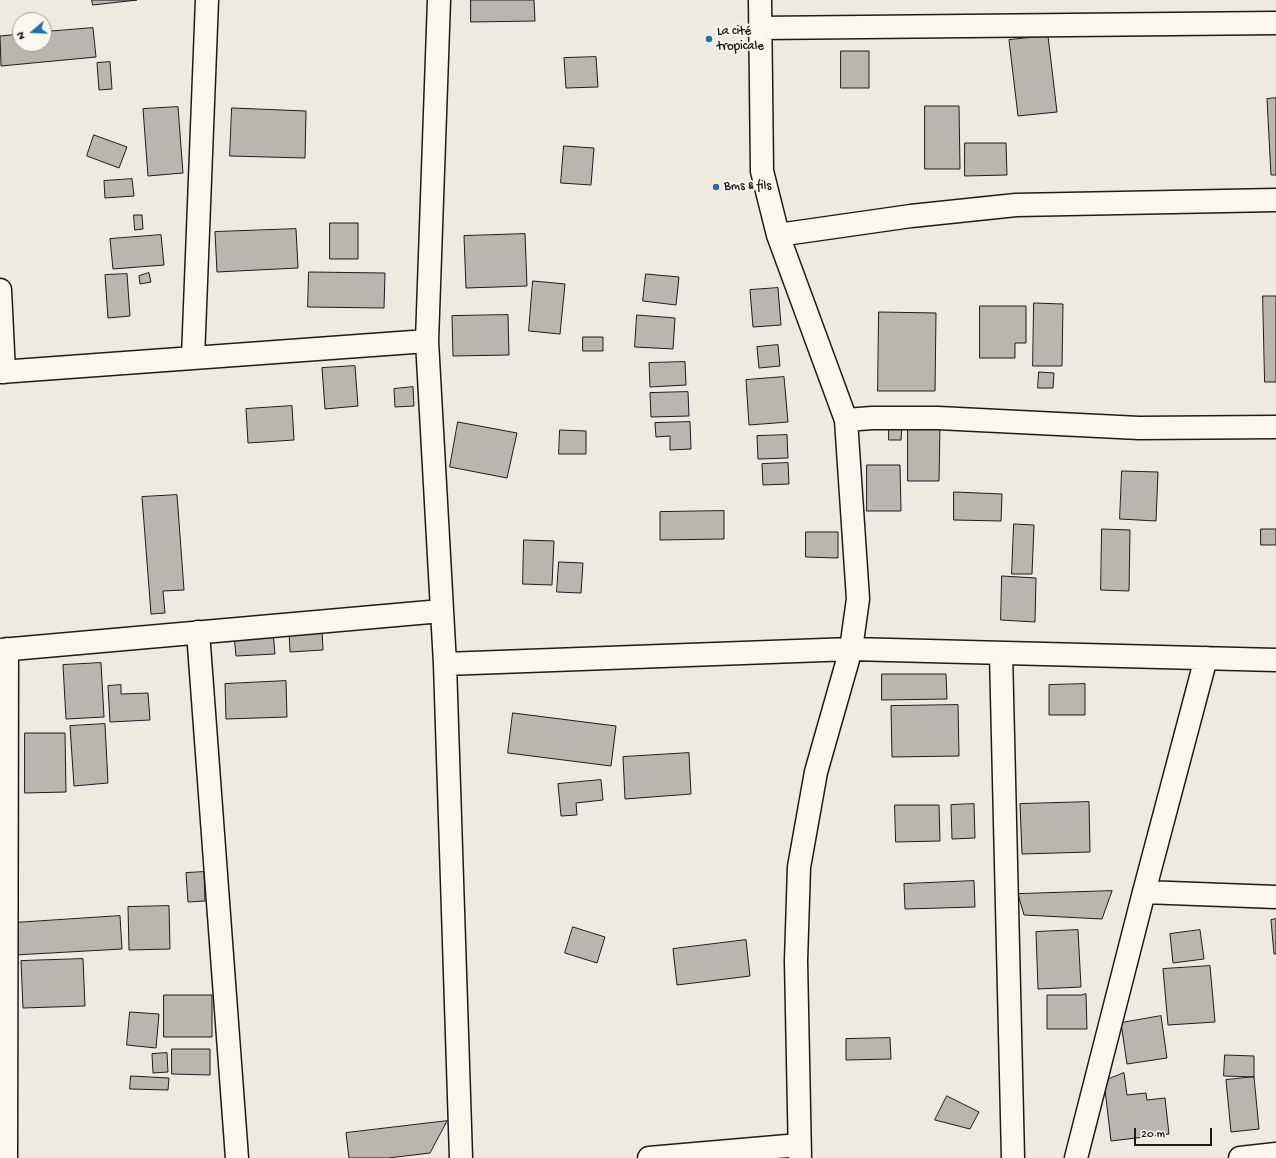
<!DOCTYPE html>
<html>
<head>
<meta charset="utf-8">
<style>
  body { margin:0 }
  #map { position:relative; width:1276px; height:1158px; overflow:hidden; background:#eeeadf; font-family:"Gochi Hand",sans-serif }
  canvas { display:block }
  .north { position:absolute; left:12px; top:12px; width:40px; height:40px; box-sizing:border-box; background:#fbf7ec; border:1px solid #a29f99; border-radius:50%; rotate:251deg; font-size:11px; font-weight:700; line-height:16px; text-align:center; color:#1c1c1c }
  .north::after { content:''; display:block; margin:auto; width:14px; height:18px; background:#1f6fb2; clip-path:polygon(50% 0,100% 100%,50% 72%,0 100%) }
  .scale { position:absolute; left:1134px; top:1128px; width:78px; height:18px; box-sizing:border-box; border:2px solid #1c1c1c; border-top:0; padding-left:5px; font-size:12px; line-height:14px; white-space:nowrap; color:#1c1c1c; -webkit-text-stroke:3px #fbf7ec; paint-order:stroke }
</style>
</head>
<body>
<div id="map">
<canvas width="1276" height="1158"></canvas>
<div class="north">N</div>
<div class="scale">20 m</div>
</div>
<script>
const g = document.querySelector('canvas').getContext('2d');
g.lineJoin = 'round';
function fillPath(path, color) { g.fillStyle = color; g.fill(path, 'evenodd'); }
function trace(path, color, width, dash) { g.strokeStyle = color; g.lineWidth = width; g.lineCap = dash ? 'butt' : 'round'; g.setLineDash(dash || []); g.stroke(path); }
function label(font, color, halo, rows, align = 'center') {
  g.font = font + ' "Gochi Hand",sans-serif'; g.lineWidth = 4; g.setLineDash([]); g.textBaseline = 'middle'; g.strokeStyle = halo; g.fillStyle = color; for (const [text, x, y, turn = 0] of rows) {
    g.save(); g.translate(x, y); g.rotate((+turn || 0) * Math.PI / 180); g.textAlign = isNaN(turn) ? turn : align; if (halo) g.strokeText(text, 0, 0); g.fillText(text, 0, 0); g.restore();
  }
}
const building = new Path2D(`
  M92,0H137L93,5Z
  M471,0H534L535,21L471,22Z
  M93,28L96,57L1,66L0,36L20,34V44H44V32Z
  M1048,36L1057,112L1018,116L1009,40Z
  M841,51H869V88H841Z
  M596,57L598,87L566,88L564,58Z
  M110,62L112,89L99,90L97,63Z
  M1276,98V175H1271L1267,99Z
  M925,106H959L960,169H925Z
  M178,107L183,173L148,176L143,109Z
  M232,108L306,111L305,158L230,156Z
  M94,135L127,147L119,168L87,156Z
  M965,143H1006L1007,175L965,176Z
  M564,146L594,148L591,185L561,183Z
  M132,179L134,196L105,198L104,181Z
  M134,215H142L143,229L135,230Z
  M330,223H358V259H330Z
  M296,229L298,268L217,272L215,232Z
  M525,234L527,286L466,288L464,236Z
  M161,235L164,265L113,269L110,239Z
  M309,272L385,273L384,308L308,307Z
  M149,273L151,282L140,284L139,276Z
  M127,274L130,316L108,318L105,275Z
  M646,274L679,277L676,305L643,301Z
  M533,281L565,284L560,334L529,331Z
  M778,288L781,325L753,327L750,290Z
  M1263,296H1276V382H1265Z
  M1034,303L1063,304L1062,366H1033Z
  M980,306H1026V343H1015V358H980Z
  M879,312L936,313L935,391H878Z
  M508,315L509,355L453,356L452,316Z
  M637,315L675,318L673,349L635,347Z
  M583,337H603V351H583Z
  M778,345L780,366L759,368L757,347Z
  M685,362L686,385L650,387L649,363Z
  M355,366L358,406L325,409L322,368Z
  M1039,372L1054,373L1053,388H1038Z
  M784,377L788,422L749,425L746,380Z
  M413,387L414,406L395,407L394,389Z
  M688,392L689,416L651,417L650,393Z
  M292,406L294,440L248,443L246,409Z
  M458,422L517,433L507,478L450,467Z
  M690,422L691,449L670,450V436L656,437L655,423Z
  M908,424L940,425L939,481H908Z
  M889,426H902L901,440H889Z
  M560,430L586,431V454H559Z
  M787,435L788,458L758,459L757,436Z
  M788,463L789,484L763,485L762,464Z
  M867,465H900L901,511H867Z
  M1122,471L1158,472L1156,521L1120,519Z
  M954,492L1002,494L1001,521L954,520Z
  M177,495L184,590L163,591L165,613L151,614L142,497Z
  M724,511V539L660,540V512Z
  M1014,524L1034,525L1032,574H1012Z
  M1102,529L1130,530L1129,591L1101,590Z
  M1261,529H1276V545H1261Z
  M806,532H838V558L806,557Z
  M524,540L554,541L552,585L523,584Z
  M559,562L583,563L581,593L557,592Z
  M1002,576L1036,578L1035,622L1001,620Z
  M322,630L323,650L290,652L289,631Z
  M273,632L275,654L236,656L234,635Z
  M101,663L104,717L66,719L63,665Z
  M882,674H946L947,699L882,700Z
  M286,681L287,717L226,719L225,684Z
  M1085,684V715H1049V685Z
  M121,685V694L148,693L150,720L110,722L108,686Z
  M958,705L959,756L892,757L891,706Z
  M513,713L616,726L611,766L508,753Z
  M105,724L108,783L74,786L70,726Z
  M25,733H65L66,792L25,793Z
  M689,753L691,794L625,799L623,757Z
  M601,780L603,800L576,803L577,815L561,816L558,784Z
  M1089,802L1090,852L1022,854L1020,804Z
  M974,804L975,838L952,839L951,805Z
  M895,805H939L940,841L896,842Z
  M204,872L205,901L188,902L186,873Z
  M974,881L975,907L905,909L904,884Z
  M1112,891L1102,919L1024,915L1018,894Z
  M169,906L170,949L129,950L128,907Z
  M120,916L122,949L15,955L13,923Z
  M1276,919V954H1274L1271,920Z
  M573,927L605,937L597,963L565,953Z
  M1078,930L1081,987L1038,989L1036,932Z
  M1200,930L1204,959L1173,963L1170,934Z
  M746,940L750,976L677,985L673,949Z
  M83,959L85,1006L23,1008L21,961Z
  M1210,966L1215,1022L1168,1025L1163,969Z
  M1086,994L1087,1029H1047V995H1081Z
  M164,995H212V1037H164Z
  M130,1012L159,1014L156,1048L127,1045Z
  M1161,1016L1167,1058L1127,1064L1121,1023Z
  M890,1038L891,1059L846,1060V1039Z
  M172,1049H210V1075L172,1074Z
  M167,1053L168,1072L153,1073L152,1054Z
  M1225,1055L1254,1056V1077L1224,1076Z
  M1124,1073L1127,1095L1146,1093L1147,1100L1165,1098L1169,1134L1111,1141L1104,1081Z
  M131,1076L169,1078L168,1090L130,1089Z
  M1254,1077L1259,1129L1231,1132L1226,1080Z
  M947,1096L979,1112L970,1129L935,1120Z
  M447,1121L430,1153L388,1158H349L346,1133Z`);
fillPath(building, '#b9b6af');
trace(building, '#1c1c1c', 1);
const minor = new Path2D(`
  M439,0L427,341L445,664L461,1158
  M760,0L762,171L778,235L846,420L858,599L851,649L816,772L799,867L796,961L800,1158
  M760,28L1276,23
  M778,235L911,216L1016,205L1276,200
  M0,290L4,372
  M193,358L207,0
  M0,372L427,341
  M846,420L872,418H938L1139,428L1276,427
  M198,632L237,1158
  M0,650L441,611
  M1001,653L1013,1158
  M445,664L851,649L1276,660
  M1144,892L1276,897
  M6,1158L7,649
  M649,1158L799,1145
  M1076,1158L1144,892L1206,658
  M1240,1158L1276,1154`);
trace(minor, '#1c1c1c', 25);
trace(minor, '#fbf7ec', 22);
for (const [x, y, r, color] of [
  [709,39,4,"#1f6fb2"],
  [716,187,4,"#1f6fb2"]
]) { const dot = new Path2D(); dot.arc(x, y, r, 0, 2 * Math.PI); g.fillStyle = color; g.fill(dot); trace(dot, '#fbf7ec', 1.5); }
label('13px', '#1c1c1c', '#fbf7ec', [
  ["La cité",717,32],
  ["tropicale",717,47],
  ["Bms & fils",724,187]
], 'left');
</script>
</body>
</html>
